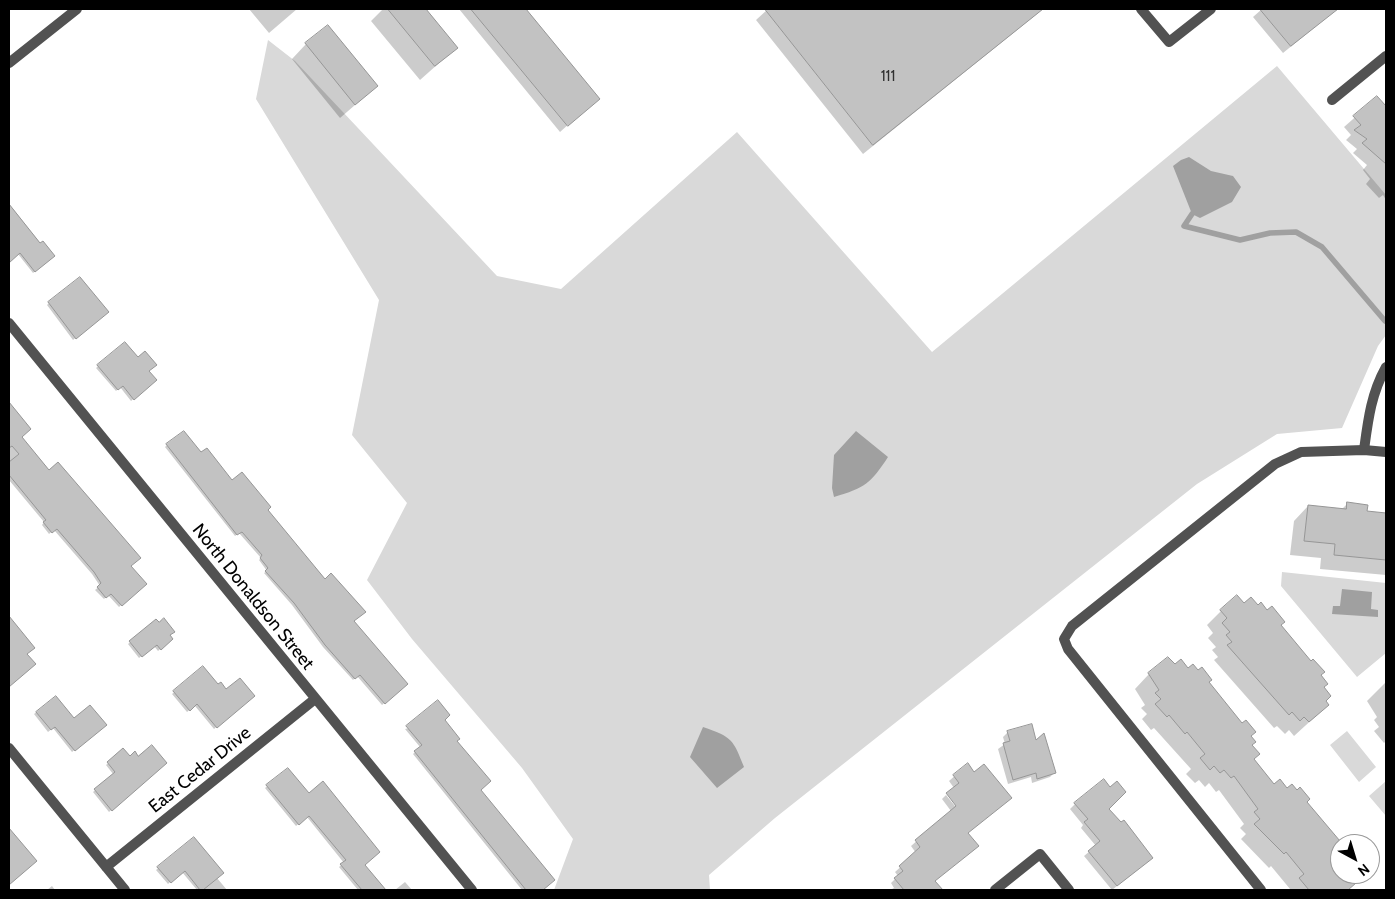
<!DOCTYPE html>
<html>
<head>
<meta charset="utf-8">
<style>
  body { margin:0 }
  #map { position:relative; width:1395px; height:899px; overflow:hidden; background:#fff; font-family:Cabin,sans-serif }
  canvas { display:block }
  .frame { position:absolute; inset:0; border:10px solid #000; pointer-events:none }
  .north { position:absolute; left:1330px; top:834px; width:50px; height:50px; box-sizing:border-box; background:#fff; border:1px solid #999; border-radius:50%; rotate:141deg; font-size:14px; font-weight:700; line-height:20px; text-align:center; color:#000 }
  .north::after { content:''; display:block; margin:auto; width:18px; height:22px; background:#000; clip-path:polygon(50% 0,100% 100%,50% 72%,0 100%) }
</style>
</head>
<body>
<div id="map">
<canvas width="1395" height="899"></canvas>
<div class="frame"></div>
<div class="north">N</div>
</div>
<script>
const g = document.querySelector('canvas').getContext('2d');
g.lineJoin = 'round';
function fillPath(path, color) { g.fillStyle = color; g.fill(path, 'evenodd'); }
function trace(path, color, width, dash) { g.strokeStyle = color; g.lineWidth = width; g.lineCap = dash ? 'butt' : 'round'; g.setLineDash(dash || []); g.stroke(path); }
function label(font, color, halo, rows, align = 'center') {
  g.font = font + ' Cabin,sans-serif'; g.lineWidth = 5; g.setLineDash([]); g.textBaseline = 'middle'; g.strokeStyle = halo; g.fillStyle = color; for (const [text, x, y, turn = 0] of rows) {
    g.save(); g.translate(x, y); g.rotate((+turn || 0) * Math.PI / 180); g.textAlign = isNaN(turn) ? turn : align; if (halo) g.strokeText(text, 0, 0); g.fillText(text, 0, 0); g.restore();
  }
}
fillPath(new Path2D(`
  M268,40L295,61L497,276L561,289L737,132L932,352L1277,66L1386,195V335L1378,346L1342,428L1277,434L1197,484L775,818L709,875L710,890H554L573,839L522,768L412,639L367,580L407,503L352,435L379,300L256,99Z
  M1282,572L1386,583V653L1357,677L1281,586Z
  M1347,731L1376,767L1359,782L1330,745Z
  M1386,781V816L1369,796Z`), '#d9d9d9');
fillPath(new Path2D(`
  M1189,157L1211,171L1233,176L1241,187L1232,202L1200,218L1192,214L1173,166L1181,160Z
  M856,431L888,457C871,483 865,488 834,497L832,488L834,455Z
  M1342,589L1372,592L1371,609L1378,610V617L1332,614L1333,606H1340Z
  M703,727C732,737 733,739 744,767L717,788L690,757Z`), '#a0a0a0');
fillPath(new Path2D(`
  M249,9H297L269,33Z
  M383,9H424L456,48L420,80L371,21Z
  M459,9H525L598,98L560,132Z
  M768,9H1043L863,154L756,20Z
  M1262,9H1337L1283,53L1253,17Z
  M306,44L377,86L340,118L292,59Z
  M1377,98L1386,106V200L1383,195L1379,198L1366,184L1370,179L1363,170L1367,165L1353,153L1357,149L1346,140L1351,135L1344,127Z
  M9,204L52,258L33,273L18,254L9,262Z
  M49,303L107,311L73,340L47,305Z
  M124,343L155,380L131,401L120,387L116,391L96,368Z
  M9,405L30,429L21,437L145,584L119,607L108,595L104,599L95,590L100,586L92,574L54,530L49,534L42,525L44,522L9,480Z
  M167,445L201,454L267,510L353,622L407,684L382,705L357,676L353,680L323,647L292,605L264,573L267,571L259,560L261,558L239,533L235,536L165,447Z
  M1347,504L1366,512L1386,514V575L1320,569L1321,558L1290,555L1294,521L1308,506L1342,509Z
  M1244,605L1280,625L1320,675L1325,701L1328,705L1294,736L1289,730L1285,734L1277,726L1274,728L1214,660L1218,657L1212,650L1216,647L1208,638L1213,633L1207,625L1221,611Z
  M9,618L34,648L26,654L34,664L9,686Z
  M156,620L172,639L158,651L154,646L139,658L128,644Z
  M1175,666L1188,670L1207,682L1250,736L1253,759L1274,785L1287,790L1306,802L1340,844V874H1356L1351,879L1355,883L1347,890H1289L1290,889L1271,866L1269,868L1241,839L1246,834L1240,828L1244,824L1219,790L1216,792L1209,783L1205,787L1199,780L1195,783L1186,774L1191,769L1154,728L1151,730L1142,719L1147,714L1141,708L1145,705L1135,689L1149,674Z
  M202,668L218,686L226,691L253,696L214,729L195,706L187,712L172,694Z
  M1386,682V741L1384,743L1374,731L1379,727L1374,720L1377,717L1367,701Z
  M56,697L73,720L103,727L72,752L53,728L48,732L34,714Z
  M443,720L480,790L551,882L541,890H522L413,754L420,747L405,729Z
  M1008,732L1035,742L1054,773L1050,777L1032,783L1031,777L1008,784L998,749L1005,744L1003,737Z
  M123,750L130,758L166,763L109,812L93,792L113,774L106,765Z
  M967,765V833L934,881L938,886L933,890H890L894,888L891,883L898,876L895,872L916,853L911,846L951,811L942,799L946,795L959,811L954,788L949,781Z
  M288,769L363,865L384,890H358L339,867L344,863L307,817L296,826L265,788Z
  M1075,804L1147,862L1112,890L1084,856L1096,846L1081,828L1083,825L1070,809Z
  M194,838L217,878L227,890H197L182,872L168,884L156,870Z
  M405,882L412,890H395Z
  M52,886L55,890H47Z`), '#0003');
trace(new Path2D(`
  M1192,214L1184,226L1240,240L1270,233L1296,232L1322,247L1385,321`), '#a0a0a0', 5.5);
const building = new Path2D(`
  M388,9H426L458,48L435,66Z
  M471,9H526L600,99L568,126Z
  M765,9H1043L873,145Z
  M1260,9H1338L1291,46Z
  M328,25L378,86L355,105L305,43Z
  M1377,96L1386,106V164L1362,143L1367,139L1354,130L1361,125L1353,116Z
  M9,204L40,243L43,241L55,256L35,272L20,253L9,263Z
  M80,277L109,312L76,339L48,302Z
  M125,342L138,357L145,351L157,365L149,371L157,380L134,400L123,386L118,390L97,365Z
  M9,402L31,429L22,437L49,470L58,462L141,558L131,566L147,584L122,606L111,594L106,598L97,587L101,583L94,572L57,529L52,533L43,522L46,520L9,475V462L19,454L12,446L9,448Z
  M184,431L201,452L207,448L232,480L242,472L271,507L268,510L325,579L331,573L366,612L354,621L408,684L385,704L360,675L355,679L325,645L294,603L265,571L268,568L260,558L262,555L242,532L237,535L166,444Z
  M1347,502L1368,505L1367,511L1386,513V560L1334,555L1335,544L1304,541L1308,505L1346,509Z
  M1237,595L1244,603L1251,597L1258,605L1261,602L1267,610L1272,606L1285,622L1281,625L1311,661L1313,659L1325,672L1321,675L1328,684L1324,687L1331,696L1326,701L1329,705L1309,722L1304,717L1300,721L1292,712L1289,715L1227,645L1232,642L1226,635L1230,632L1222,623L1227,618L1220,610Z
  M9,616L35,648L27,654L36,664L9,687Z
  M164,618L175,632L170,635L173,639L161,650L157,645L142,657L129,641L156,619L159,622Z
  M1168,657L1175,664L1181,659L1188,668L1193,664L1198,670L1202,667L1212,680L1209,682L1242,723L1246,720L1256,732L1251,736L1256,742L1252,745L1260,754L1254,759L1274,784L1280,779L1287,788L1292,784L1297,790L1300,787L1310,799L1307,802L1340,841V874H1349L1356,883L1348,890H1309L1299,878L1304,874L1286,852L1284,854L1254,824L1260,819L1254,812L1258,809L1234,776L1231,778L1224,770L1220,773L1214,766L1210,770L1200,758L1205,754L1187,732L1185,734L1169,715L1167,717L1155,704L1161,699L1155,693L1159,690L1148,673Z
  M203,666L218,684L221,682L226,689L240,678L255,696L217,728L197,704L190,711L173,691Z
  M56,696L74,718L90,705L107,725L75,751L55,727L51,730L36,712Z
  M438,700L450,715L445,720L460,739L457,741L491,781L481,790L555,880L543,890H526L414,751L422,745L406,726Z
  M1032,724L1036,740L1044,733L1056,773L1037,779L1036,773L1013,780L1003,743L1010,741L1007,731Z
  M152,745L167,763L112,811L94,789L115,772L107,762L123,748L130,756L135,751L138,756Z
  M968,763L974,772L984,764L1012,798L968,833L979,846L935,881L943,890H904L894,878L903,871L899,866L920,847L915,840L956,806L946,793L959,783L953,775Z
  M288,768L309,793L323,781L380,852L365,865L386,890H362L340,864L346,860L309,816L299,825L266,785Z
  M1104,779L1110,787L1117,781L1126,792L1109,809L1121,822L1124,820L1153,858L1117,886L1088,851L1100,841L1084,822L1088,819L1074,803Z
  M9,828L37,861L9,885Z
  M194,837L224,873L203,890H200L185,871L171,883L157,867Z`);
fillPath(building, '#c2c2c2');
trace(building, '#969696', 1);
trace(new Path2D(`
  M1141,9L1169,42L1211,9
  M1332,100L1386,56
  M1261,890L1068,649L1064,639L1072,626L1275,464L1301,452L1364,450L1386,452`), '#525252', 10);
trace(new Path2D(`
  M9,323L472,890
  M1364,450C1368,420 1371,394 1386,367
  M9,748L125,890
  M106,867L315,699
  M995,890L1040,854L1069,890`), '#525252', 10);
trace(new Path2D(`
  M9,63L77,9`), '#525252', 10);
label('15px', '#303030', null, [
  ["111",888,77]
]);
label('18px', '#000', '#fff', [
  ["North Donaldson Street",253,597,51],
  ["East Cedar Drive",200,770,-39]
]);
</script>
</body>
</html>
